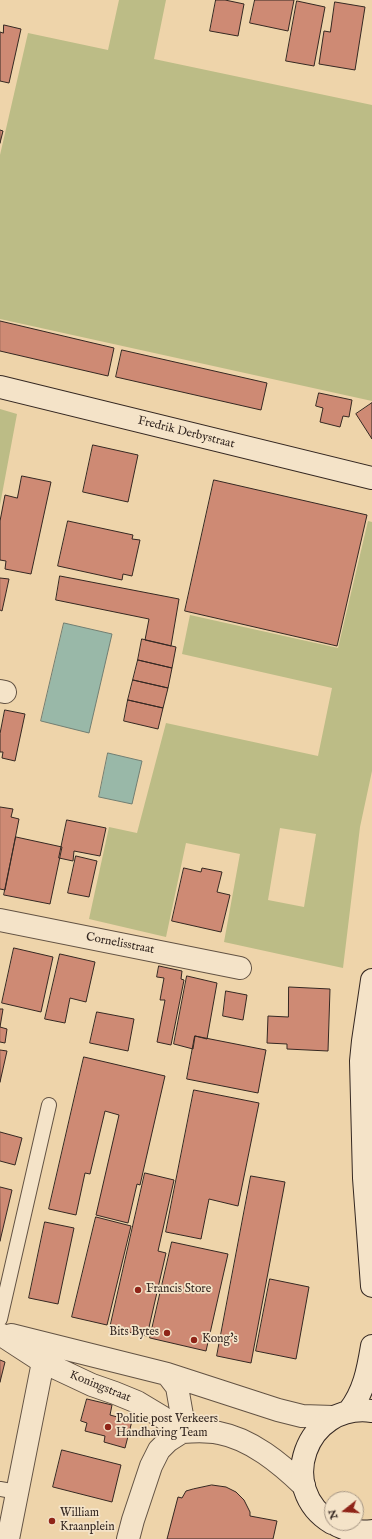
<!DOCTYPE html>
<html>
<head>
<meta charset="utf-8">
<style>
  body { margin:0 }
  #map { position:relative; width:372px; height:1539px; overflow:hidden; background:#eed4aa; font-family:"IM FELL English",serif }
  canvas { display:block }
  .north { position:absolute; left:324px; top:1491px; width:40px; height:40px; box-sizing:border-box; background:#f4e3c8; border:1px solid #a89886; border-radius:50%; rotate:253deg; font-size:11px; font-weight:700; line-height:16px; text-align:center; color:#352822 }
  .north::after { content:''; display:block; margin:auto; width:14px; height:18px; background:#8f2418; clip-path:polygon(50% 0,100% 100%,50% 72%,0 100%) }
</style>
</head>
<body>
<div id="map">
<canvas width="372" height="1539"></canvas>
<div class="north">N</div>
</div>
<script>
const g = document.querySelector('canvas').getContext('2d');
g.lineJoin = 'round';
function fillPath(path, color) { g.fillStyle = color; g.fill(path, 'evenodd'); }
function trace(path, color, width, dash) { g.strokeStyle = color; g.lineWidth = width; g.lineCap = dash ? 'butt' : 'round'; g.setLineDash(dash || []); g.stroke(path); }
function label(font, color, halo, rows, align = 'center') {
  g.font = font + ' "IM FELL English",serif'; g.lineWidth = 3.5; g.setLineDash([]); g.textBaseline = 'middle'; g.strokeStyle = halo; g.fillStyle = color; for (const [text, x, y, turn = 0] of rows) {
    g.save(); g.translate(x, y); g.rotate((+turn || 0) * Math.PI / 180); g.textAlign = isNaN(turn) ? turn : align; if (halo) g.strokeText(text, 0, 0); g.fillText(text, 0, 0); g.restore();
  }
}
fillPath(new Path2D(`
  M119,0H166L154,59L372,105V401L0,319V155L28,33L108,50Z
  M0,409L17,414L0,505Z
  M368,521L372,522V771L360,827L343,968L224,942L240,854L186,843L166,937L89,919L109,827L137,833L166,723L318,756L332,688L182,654L190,615L338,648ZM280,828L316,834L304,907L268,900Z`), '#bcbc86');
const water = new Path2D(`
  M64,623L112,634L89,733L41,721Z
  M108,753L142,761L132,804L99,797Z`);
fillPath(water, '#99b8a8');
trace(water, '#717e72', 1);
const building = new Path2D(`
  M216,0H225L244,4L238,36L210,31Z
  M255,0H294L288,31L250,23Z
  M297,1L325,7L314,66L286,61Z
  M335,2L365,7L355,70L319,64L324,31L330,32Z
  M4,25L21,29L9,83L0,81V32L3,33Z
  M0,130L3,131L0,143Z
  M0,321L114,348L108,376L0,351Z
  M122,350L267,383L261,410L116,377Z
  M319,393L352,400L349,417L343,416L340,427L320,422L323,408L316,406Z
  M372,403V439L356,414Z
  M93,445L138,455L128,502L83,492Z
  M22,476L51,482L31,574L5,569L6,561L0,560V521L5,495L17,498Z
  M214,480L367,515L337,646L185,611Z
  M68,521L133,535L132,539L140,540L132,576L123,574L122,580L58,566Z
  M60,576L179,599L171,646L145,640L149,619L56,600Z
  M0,578L9,579L2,611L0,610Z
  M142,639L176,647L172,668L138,660Z
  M138,660L172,668L168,688L133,680Z
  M133,680L168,688L163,708L128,700Z
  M128,700L163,708L158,729L124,721Z
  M5,710L25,714L15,761L2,758L3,752H0V734Z
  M0,807L13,809L11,817L19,819L5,890L0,889Z
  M67,820L106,828L100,856L74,851L73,861L59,858Z
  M16,837L62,847L50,904L4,895Z
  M76,856L97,861L89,897L68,893Z
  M184,868L201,872L202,868L222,872L217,892L230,895L221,932L172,921Z
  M14,948L53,957L41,1012L2,1003Z
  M60,954L95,962L86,1002L70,998L65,1023L45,1019Z
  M159,966L182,971L181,979L184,980L171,1045L157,1042L165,1000H160L164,978L157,977Z
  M187,976L217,983L207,1039L195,1036L193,1049L174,1044Z
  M289,987L330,989L328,1051L287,1049V1044L267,1043L268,1016L288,1017Z
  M226,991L247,995L243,1020L223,1016Z
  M0,1009H3L0,1027L7,1029L5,1043L0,1042Z
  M97,1012L134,1019L128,1051L90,1043Z
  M195,1036L266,1050L258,1093L187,1079Z
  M0,1050L7,1051L0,1082Z
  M84,1057L165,1076L140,1185L137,1184L128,1223L96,1215L119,1115L105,1111L90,1174L85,1173L76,1215L49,1209Z
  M194,1090L259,1103L238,1206L209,1199L201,1239L166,1232Z
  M0,1132L22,1138L15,1165L0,1161Z
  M145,1173L174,1180L158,1251L166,1253L147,1336L110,1328Z
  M251,1176L285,1182L251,1363L217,1356Z
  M0,1187L12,1190L0,1241Z
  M96,1217L131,1226L107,1325L72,1317Z
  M45,1222L74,1228L58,1304L29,1298Z
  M172,1242L228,1254L206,1351L150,1338Z
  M270,1279L309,1287L296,1359L256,1351Z
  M0,1360L5,1362L0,1382Z
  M87,1399L112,1405L110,1415L132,1421L125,1448L104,1442L105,1436L85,1431L87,1423L81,1421Z
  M62,1450L121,1465L112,1502L53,1487Z
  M212,1485L226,1487L236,1492L244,1500L250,1512V1516L277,1521L273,1539H167L178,1497L182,1498L186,1491L193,1489Z`);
fillPath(building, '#ce8a74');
trace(building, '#352822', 1);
const lane = new Path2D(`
  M0,1319L49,1105
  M0,1489L17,1492`);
const street = new Path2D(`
  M0,691L5,692
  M0,920L240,968
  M0,1334L43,1362L92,1385L115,1393L137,1402L162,1417L182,1432C194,1431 206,1430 219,1433C251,1439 280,1463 304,1486
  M11,1335L167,1374L278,1410L302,1416L333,1417
  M8,1539L43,1362L44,1348
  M128,1539L133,1520L151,1466L159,1450L168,1441L182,1432L183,1421L177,1387L167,1374`);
const secondary = new Path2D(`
  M0,387L372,478
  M372,980L363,1041L361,1061L364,1178L372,1286
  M349,1411C364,1392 368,1370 372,1346
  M332,1523C275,1489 306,1402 372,1411
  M333,1523C344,1530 359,1533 372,1531`);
trace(lane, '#635344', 16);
trace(street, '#635344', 24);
trace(secondary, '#352822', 24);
trace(lane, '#f4e3c8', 14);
trace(street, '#f4e3c8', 22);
trace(secondary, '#f4e3c8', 22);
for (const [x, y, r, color] of [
  [138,1290,4,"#8f2418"],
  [167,1333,4,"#8f2418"],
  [194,1340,4,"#8f2418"],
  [108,1427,4,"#8f2418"],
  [52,1521,4,"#8f2418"]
]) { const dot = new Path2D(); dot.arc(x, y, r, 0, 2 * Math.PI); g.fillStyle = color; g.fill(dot); trace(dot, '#f4e3c8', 1.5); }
label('12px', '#352822', '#f4e3c8', [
  ["Fredrik Derbystraat",186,433,14],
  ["Cornelisstraat",120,944,11],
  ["Koningstraat",100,1387,22]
]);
label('12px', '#352822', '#f4e3c8', [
  ["Francis Store",146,1290],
  ["Bits Bytes",159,1333,"right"],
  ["Kong's",202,1340],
  ["Politie post Verkeers",116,1420],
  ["Handhaving Team",116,1434],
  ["William",60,1514],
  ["Kraanplein",60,1528]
], 'left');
</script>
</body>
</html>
